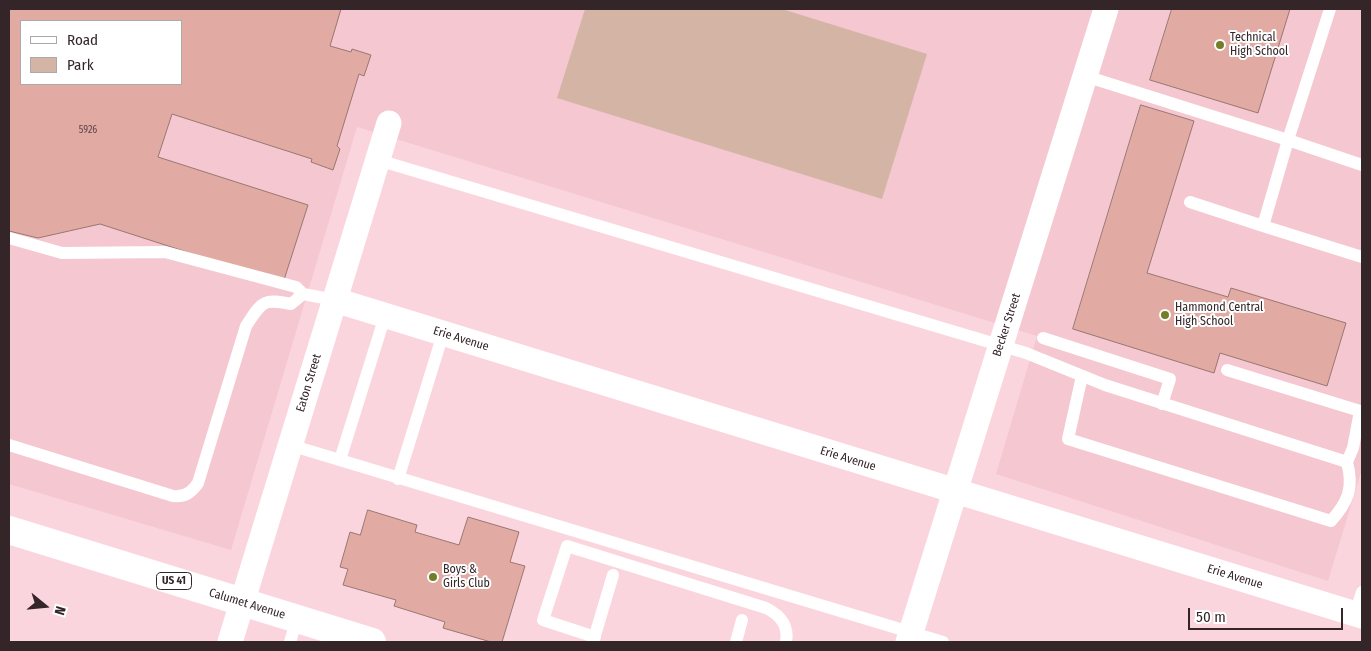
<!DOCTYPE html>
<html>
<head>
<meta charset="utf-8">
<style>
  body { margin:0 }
  #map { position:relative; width:1371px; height:651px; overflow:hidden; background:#fbd5dd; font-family:"Fira Sans Condensed",sans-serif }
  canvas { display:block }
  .frame { position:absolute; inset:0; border:10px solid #332528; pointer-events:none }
  .legend { position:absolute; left:20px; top:20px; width:162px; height:65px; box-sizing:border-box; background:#fff; border:1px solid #ada8a9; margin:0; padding:6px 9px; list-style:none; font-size:15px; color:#332528 }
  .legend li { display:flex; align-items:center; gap:10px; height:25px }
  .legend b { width:25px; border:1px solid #ada8a9 }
  .north { position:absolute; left:20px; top:581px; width:50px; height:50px; -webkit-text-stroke:4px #fff; paint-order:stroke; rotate:107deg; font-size:14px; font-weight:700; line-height:20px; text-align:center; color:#332528 }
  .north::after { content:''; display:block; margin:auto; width:18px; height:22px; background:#332528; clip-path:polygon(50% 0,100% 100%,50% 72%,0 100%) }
  .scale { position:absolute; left:1188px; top:608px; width:155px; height:22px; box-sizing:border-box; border:2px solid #332528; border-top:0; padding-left:6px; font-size:15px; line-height:18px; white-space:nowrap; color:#332528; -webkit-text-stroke:4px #fff; paint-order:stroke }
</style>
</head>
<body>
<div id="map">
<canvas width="1371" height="651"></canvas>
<div class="frame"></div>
<ul class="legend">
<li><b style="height:6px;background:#fff"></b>Road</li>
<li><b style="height:14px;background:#d4b5a5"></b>Park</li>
</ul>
<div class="north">N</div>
<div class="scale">50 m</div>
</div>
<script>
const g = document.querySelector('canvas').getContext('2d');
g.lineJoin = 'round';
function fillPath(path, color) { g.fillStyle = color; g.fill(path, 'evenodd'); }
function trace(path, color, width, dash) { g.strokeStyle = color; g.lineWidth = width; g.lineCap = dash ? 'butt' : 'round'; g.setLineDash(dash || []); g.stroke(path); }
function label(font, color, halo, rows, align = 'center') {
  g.font = font + ' "Fira Sans Condensed",sans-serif'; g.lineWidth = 4; g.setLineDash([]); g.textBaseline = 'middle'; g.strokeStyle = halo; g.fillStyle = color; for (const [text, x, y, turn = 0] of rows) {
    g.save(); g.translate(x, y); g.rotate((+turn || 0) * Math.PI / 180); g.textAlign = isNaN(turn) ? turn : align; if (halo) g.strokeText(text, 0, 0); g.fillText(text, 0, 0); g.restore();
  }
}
fillPath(new Path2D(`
  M9,9H1362V469L1328,581L996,474L1037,336L357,127L231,550L9,484ZM21,21H181V84H21Z`), '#f5c7d1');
fillPath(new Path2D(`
  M585,9H782L927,54L882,199L557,98Z`), '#d4b5a5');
const building = new Path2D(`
  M9,9H341L330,46L351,52L352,49L371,55L364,76L359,74L337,146L340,149L333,170L311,162L312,159L172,114L158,157L308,205L283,283L100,224L38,238L9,231ZM21,21H181V84H21Z
  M1172,9H1290L1258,113L1150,80Z
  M1141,105L1194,121L1147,273L1228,297L1231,288L1346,323L1327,386L1220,353L1214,373L1073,329Z
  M368,510L417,525L415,532L459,545L468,517L519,532L510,562L525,566L502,642H491L443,628L445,622L394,606L396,600L343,585L348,569L340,567L350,532L360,535Z`);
fillPath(building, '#e1aba4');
trace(building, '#997772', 1);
trace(new Path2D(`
  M1085,76L1288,140L1330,9
  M378,160L1026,353L1105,385L1347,462C1354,488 1348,502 1331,521L1068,439L1082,376
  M1362,165L1288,140L1263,226L1362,257
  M1190,202L1263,226
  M9,238L62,253L165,252L296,287L303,294L335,300
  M1043,338L1170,379L1162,404
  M1227,370L1360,411L1353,448L1347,462
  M9,445L173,496C185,497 191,493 198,483L246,326C262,302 262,298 291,304L303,294
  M290,445L943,642
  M340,460L385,316
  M398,479L443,334
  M1355,614L1362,592
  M595,637L543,620L567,546L766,608C780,615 789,625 786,642
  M290,642L297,619
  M593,642L613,575
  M736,642L742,620`), '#fff', 12);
trace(new Path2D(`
  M335,300L1362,616
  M230,642L389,123
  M908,642L1106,9`), '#fff', 25);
trace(new Path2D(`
  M9,530L372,642`), '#fff', 28);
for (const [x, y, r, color] of [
  [1220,45,5,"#747e29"],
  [1165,315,5,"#747e29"],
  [433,577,5,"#747e29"]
]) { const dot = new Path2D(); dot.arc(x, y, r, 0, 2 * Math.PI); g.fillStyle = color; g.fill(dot); trace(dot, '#fff', 2); }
label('10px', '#5e4647', null, [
  ["5926",88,130]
]);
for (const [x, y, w] of [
  [174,581,35]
]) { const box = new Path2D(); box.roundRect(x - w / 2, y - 8.5, w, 17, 4); g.fillStyle = '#fff'; g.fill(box); trace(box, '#332528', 1); }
label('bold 11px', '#332528', null, [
  ["US 41",174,581]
]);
label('12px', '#332528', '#fff', [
  ["Technical",1230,38],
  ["High School",1230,52],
  ["Hammond Central",1175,308],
  ["High School",1175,322],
  ["Boys &",443,570],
  ["Girls Club",443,584]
], 'left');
label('12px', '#332528', '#fff', [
  ["Becker Street",1007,325,-72],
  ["Erie Avenue",461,339,17],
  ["Eaton Street",309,383,-73],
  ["Erie Avenue",848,459,17],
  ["Erie Avenue",1235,577,17],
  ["Calumet Avenue",247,604,17]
]);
</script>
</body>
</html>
